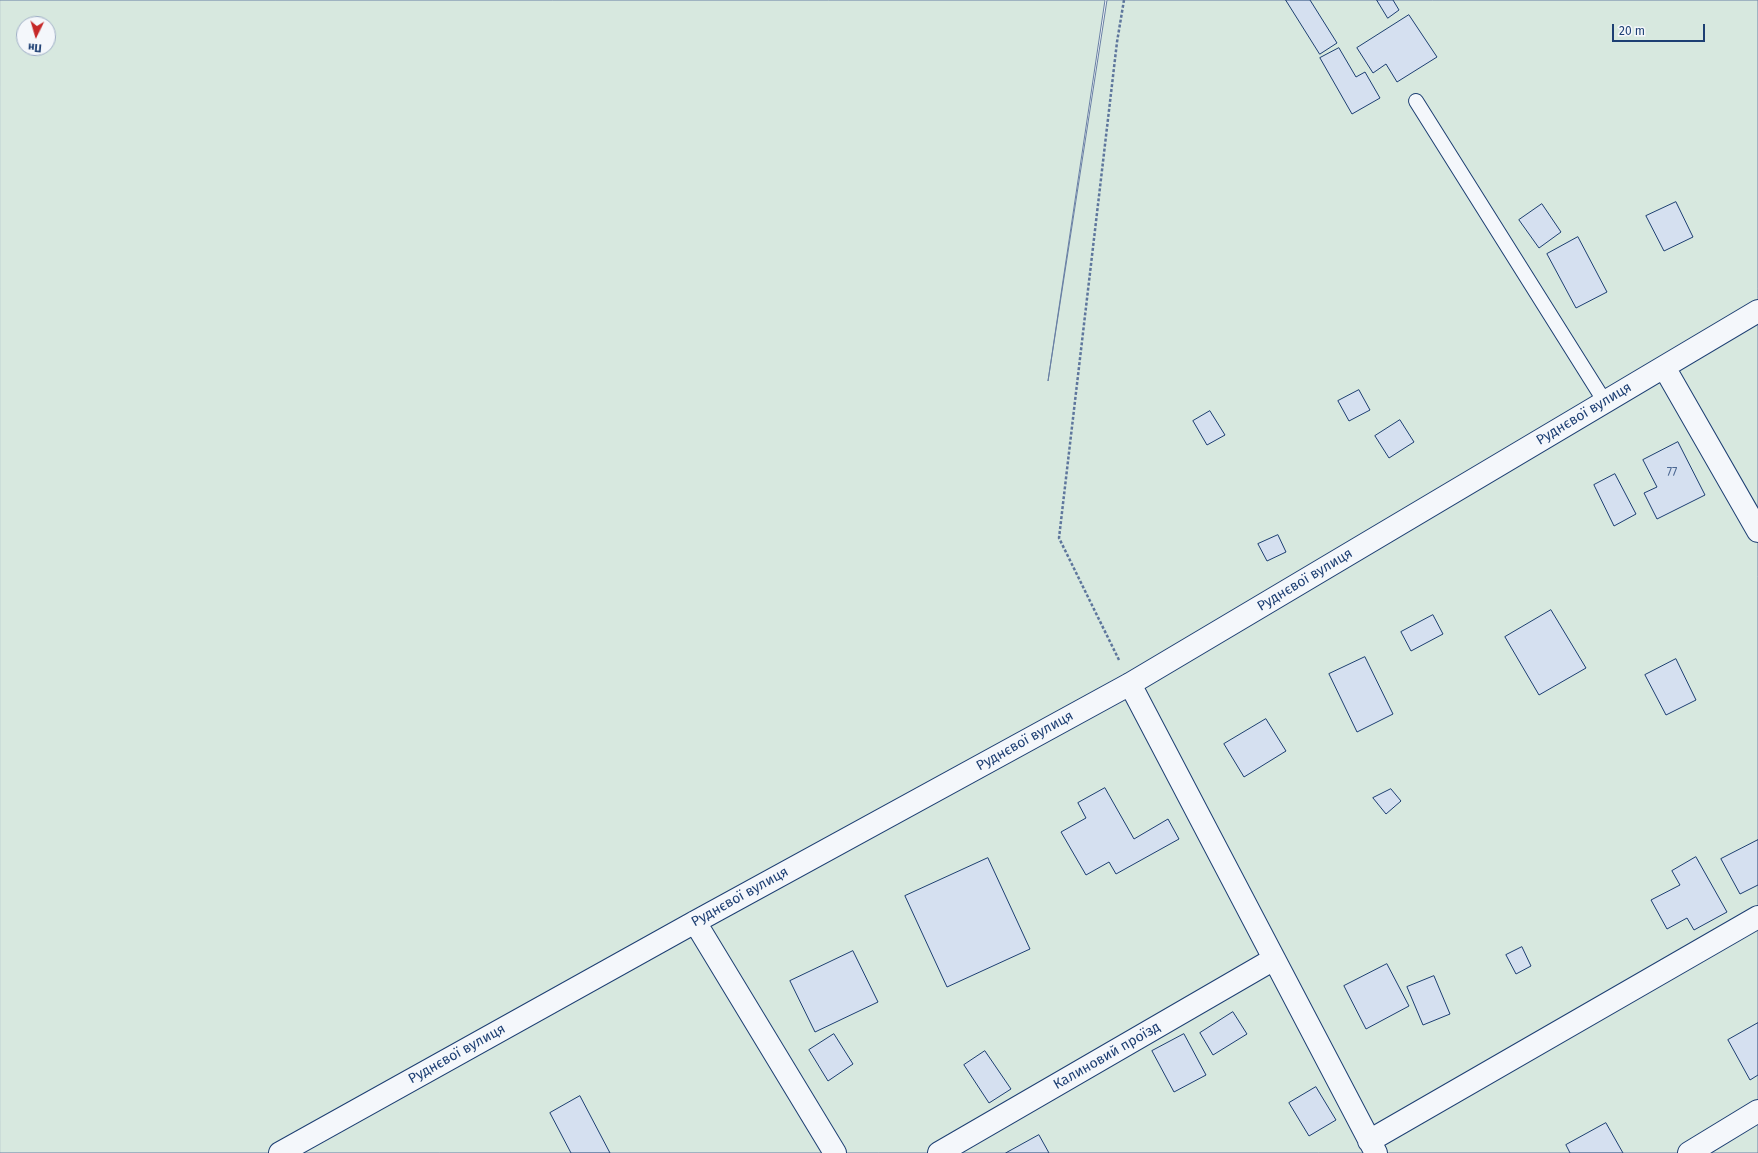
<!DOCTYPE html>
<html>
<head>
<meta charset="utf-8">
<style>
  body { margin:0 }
  #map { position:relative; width:1758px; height:1153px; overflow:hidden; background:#f4f7fb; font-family:"Fira Sans",sans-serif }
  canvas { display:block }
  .north { position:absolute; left:16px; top:16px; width:40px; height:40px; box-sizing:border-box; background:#f4f7fb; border:1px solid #9eadc5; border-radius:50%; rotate:185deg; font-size:11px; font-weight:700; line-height:16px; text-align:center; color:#1d3f73 }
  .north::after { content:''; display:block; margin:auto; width:14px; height:18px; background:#c62828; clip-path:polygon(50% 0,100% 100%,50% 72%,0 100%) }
  .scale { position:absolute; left:1612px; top:24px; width:93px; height:18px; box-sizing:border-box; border:2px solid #1d3f73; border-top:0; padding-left:5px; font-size:12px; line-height:14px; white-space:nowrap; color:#1d3f73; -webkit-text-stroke:3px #f4f7fb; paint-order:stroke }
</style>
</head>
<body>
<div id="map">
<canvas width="1758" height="1153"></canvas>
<div class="north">Пн</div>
<div class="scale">20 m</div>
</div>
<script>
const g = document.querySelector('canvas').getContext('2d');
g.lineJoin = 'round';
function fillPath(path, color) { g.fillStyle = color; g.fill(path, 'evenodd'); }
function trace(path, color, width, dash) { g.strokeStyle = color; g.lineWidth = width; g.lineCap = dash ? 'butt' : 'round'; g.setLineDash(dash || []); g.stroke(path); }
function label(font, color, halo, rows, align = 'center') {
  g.font = font + ' "Fira Sans",sans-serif'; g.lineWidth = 3; g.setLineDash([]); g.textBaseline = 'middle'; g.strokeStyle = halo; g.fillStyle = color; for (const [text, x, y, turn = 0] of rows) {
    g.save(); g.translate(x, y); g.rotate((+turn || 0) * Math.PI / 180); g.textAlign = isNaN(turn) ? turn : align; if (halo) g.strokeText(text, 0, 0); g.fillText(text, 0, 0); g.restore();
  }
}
const green = new Path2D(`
  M0,0H1105L1048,381L1107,0H1758V1153H0ZM24,24H48V48H24Z`);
fillPath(green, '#d7e8df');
trace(green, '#687fa3', 1);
const building = new Path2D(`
  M1286,0H1310L1337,43L1320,54Z
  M1377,0H1393L1399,10L1388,18Z
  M1409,15L1437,57L1397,82L1386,64L1373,73L1357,48Z
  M1339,48L1356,77L1365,72L1380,98L1352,114L1320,58Z
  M1676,202L1693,237L1664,251L1646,216Z
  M1542,204L1561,232L1539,248L1519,220Z
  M1578,237L1607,292L1576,308L1547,254Z
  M1359,390L1370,410L1349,421L1338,401Z
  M1210,411L1225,435L1207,445L1193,421Z
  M1400,420L1414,442L1389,458L1375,436Z
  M1678,442L1705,495L1657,519L1644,493L1657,487L1643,460Z
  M1615,474L1636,514L1614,526L1594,485Z
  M1278,535L1286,552L1267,561L1258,544Z
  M1551,610L1586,668L1539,695L1505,637Z
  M1433,615L1443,634L1411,651L1401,632Z
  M1365,657L1393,714L1357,732L1329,674Z
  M1676,659L1696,700L1666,715L1645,675Z
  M1266,719L1286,751L1244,777L1224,744Z
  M1105,788L1134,839L1168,819L1179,839L1116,874L1109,862L1086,875L1061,832L1086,818L1078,803Z
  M1391,789L1401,801L1386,814L1373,798Z
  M1758,840V885L1740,894L1721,859Z
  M1696,857L1727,912L1694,930L1687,918L1667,929L1651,900L1680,885L1672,871Z
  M988,858L1030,949L947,987L905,896Z
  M1522,947L1531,966L1516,974L1506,955Z
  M853,951L878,1002L815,1032L790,981Z
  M1387,964L1409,1006L1366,1029L1344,986Z
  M1434,976L1450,1014L1423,1025L1407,987Z
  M1233,1012L1247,1034L1213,1055L1200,1033Z
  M1758,1023V1075L1750,1080L1728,1040Z
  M834,1034L853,1064L828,1081L809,1050Z
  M1184,1034L1206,1075L1174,1092L1152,1051Z
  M985,1051L1011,1089L989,1103L964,1065Z
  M1316,1087L1336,1120L1309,1136L1289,1103Z
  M580,1096L610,1153H571L550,1113Z
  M1606,1123L1623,1153H1570L1566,1145Z
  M1039,1135L1049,1153H1006Z`);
fillPath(building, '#d5e0f0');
trace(building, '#1d3f73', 1);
const lane = new Path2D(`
  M1416,101L1605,402`);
const street = new Path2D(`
  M1664,367L1758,531
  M1130,684L1376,1153
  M695,922L835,1153
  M1369,1141L1758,917
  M280,1153L695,922L1130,684L1758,311
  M939,1153L1274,959
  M1689,1153L1758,1111`);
trace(lane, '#1d3f73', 16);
trace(street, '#1d3f73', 24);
trace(new Path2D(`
  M1119,660L1059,538L1117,42L1124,0`), '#5e769c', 2.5, [3, 2]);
trace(lane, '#f4f7fb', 14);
trace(street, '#f4f7fb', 22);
label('12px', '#4b6792', null, [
  ["77",1672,473]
]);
label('14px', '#1d3f73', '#f4f7fb', [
  ["Руднєвої вулиця",1584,414,-31],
  ["Руднєвої вулиця",1305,580,-31],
  ["Руднєвої вулиця",1025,741,-29],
  ["Руднєвої вулиця",740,897,-29],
  ["Руднєвої вулиця",457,1054,-29],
  ["Калиновий проїзд",1107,1056,-30]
]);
</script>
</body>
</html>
